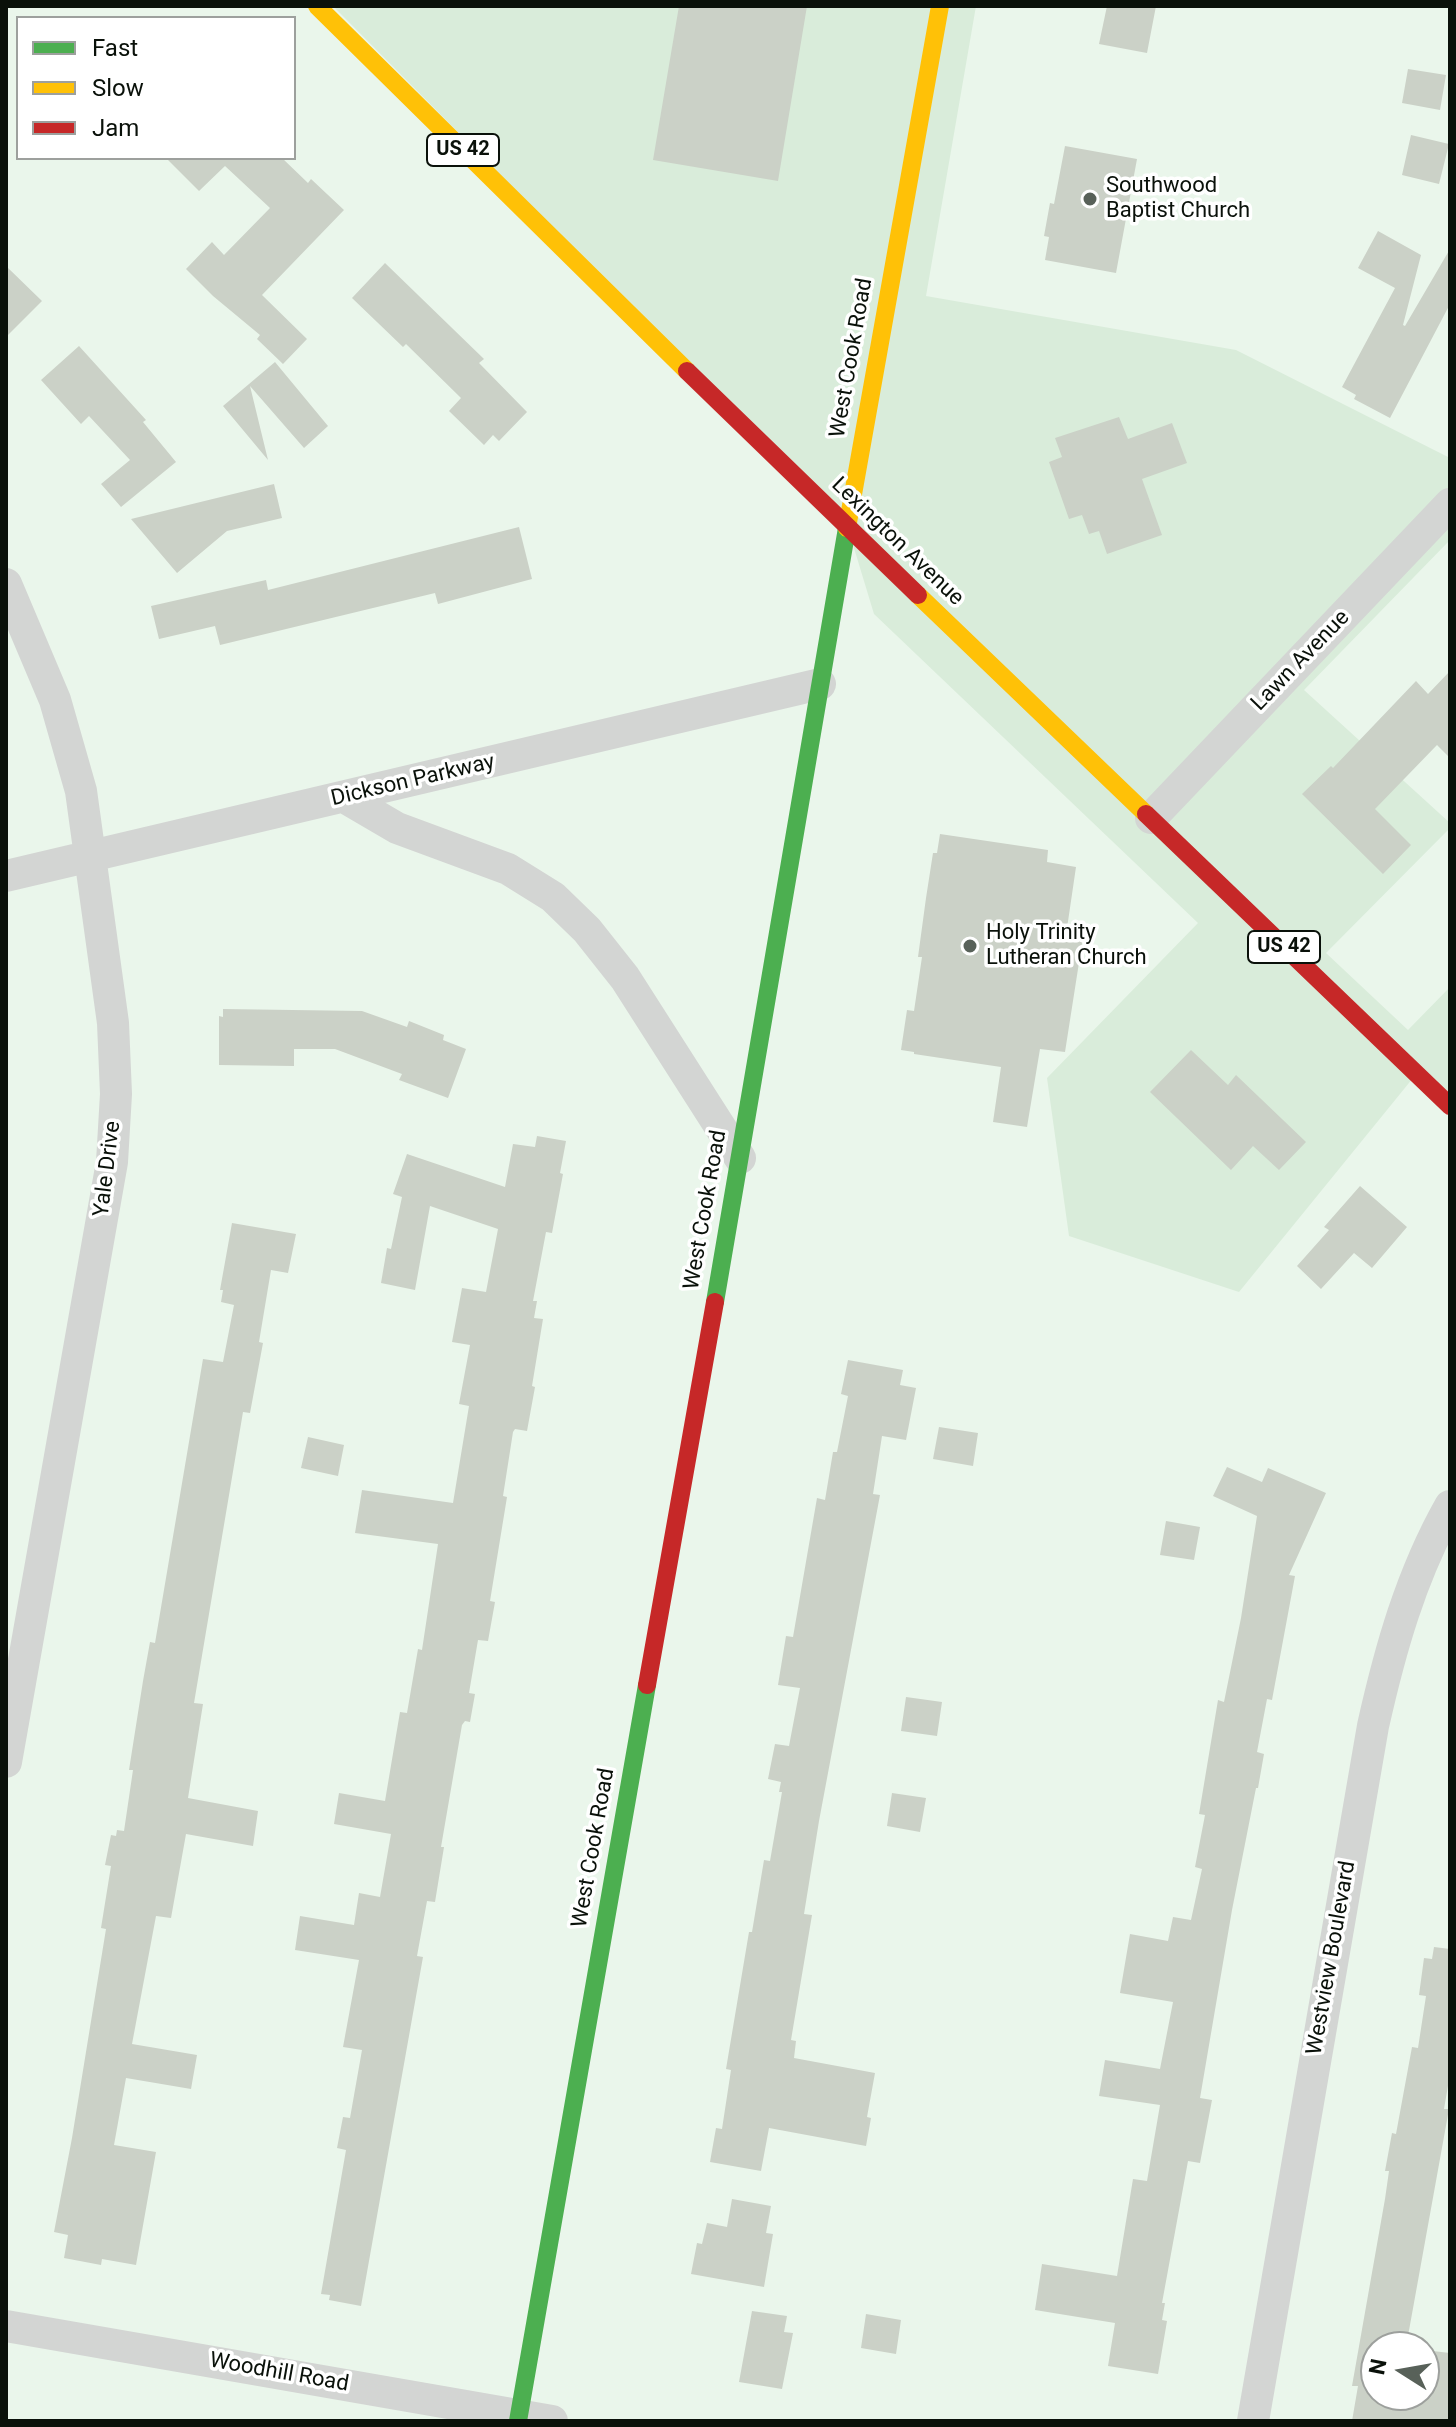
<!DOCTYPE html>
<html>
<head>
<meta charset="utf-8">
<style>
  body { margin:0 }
  #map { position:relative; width:1456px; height:2427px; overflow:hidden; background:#eaf6eb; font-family:Roboto,sans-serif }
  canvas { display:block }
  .frame { position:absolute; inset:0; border:8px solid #0a110a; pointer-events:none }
  .legend { position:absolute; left:16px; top:16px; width:280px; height:144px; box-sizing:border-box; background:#fff; border:2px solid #9da09d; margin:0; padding:10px 14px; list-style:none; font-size:24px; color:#0a110a }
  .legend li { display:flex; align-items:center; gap:16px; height:40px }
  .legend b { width:40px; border:2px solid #9da09d }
  .north { position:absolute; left:1360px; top:2331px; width:80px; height:80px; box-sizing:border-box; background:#fff; border:2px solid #9da09d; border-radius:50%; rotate:281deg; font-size:22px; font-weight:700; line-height:32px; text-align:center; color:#0a110a }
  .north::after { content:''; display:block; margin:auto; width:28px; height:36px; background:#586159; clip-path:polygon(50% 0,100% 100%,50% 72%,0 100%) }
</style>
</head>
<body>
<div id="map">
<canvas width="1456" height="2427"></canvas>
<div class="frame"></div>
<ul class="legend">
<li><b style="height:10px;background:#4caf50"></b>Fast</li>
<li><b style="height:10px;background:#ffc107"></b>Slow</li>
<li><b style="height:10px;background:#c62828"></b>Jam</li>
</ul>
<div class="north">N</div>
</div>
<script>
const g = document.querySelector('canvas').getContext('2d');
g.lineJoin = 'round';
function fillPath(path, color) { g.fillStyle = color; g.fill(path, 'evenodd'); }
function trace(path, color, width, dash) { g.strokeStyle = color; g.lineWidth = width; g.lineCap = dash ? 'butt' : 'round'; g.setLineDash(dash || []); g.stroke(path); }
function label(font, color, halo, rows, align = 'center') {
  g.font = font + ' Roboto,sans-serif'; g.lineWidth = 7; g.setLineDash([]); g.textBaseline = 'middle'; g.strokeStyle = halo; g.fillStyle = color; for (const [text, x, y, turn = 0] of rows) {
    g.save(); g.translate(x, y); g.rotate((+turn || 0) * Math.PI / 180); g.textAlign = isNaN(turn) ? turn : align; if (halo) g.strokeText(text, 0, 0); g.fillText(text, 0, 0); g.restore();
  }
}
fillPath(new Path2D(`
  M333,6H976L926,296L1236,350L1450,458V540L1304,690L1450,823V828L1326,953L1408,1030L1450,987V1112L1413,1078L1239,1292L1069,1236L1047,1078L1198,923L874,614L847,525Z`), '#d9ecda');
fillPath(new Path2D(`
  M679,6H807L778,181L653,160Z
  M1107,6H1156L1147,53L1099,44Z
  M1408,69L1446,75L1440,110L1402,103Z
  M1411,135L1449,144L1439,184L1402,175Z
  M1065,146L1137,159L1116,273L1045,260L1049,237L1044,236L1050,203L1054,204Z
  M166,158H282L308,183L311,179L344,210L262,295L307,339L283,364L257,339L260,335L213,296L186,269L212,242L224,255L270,208L225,166L199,191Z
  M1378,231L1421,255L1403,325L1405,326L1450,249V304L1390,418L1354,399L1356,395L1342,387L1395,288L1358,268Z
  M385,263L484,359L479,363L527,412L499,441L493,435L484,445L449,411L461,398L406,344L403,347L352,298Z
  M6,266L42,301L6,337Z
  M79,346L146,420L143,422L176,462L121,507L101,484L130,460L89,416L81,424L41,380Z
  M275,362L328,426L304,448L250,386L268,460L223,406Z
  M1119,417L1128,439L1172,423L1187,463L1142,479L1162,535L1107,554L1099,531L1089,534L1082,515L1069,519L1049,462L1062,457L1055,438Z
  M274,484L282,518L227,531L177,573L131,519Z
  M519,527L532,579L438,604L435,593L220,645L215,626L159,639L151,606L266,580L268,590Z
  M1450,671V758L1437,745L1375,809L1411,845L1383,874L1302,794L1331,766L1333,768L1416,681L1428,694Z
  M940,834L1048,850L1047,862L1076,867L1066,935L1083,937L1065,1052L1040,1049L1027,1127L993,1122L1001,1067L914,1054V1052L901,1050L907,1010L914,1011L922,957H918L926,898L933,853H937Z
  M223,1009L362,1011L407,1027L409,1021L444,1035L443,1040L466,1049L448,1098L399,1080L402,1074L335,1049H294V1066L219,1065V1016L223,1017Z
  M1191,1050L1228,1085L1236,1075L1306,1142L1279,1170L1253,1146L1231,1170L1150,1092Z
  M537,1136L566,1141L560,1173L563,1174L552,1233L546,1232L533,1301H537L534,1318L543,1319L532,1386L535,1387L527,1431L515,1429L513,1432L503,1496L507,1497L490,1601L495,1602L488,1641L478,1640L469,1693L475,1694L470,1722L465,1721L462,1725L441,1847H444L435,1902L427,1901L417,1956L423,1957L361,2306L329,2300L330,2295L321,2294L346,2150L337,2148L343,2117L350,2118L362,2050L343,2047L359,1960L295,1950L300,1916L354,1925L359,1893L380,1897L391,1834L334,1824L339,1793L385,1801L400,1712L407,1713L418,1649L422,1650L438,1544L355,1533L362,1490L453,1503L469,1406L459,1404L470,1345L452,1342L462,1288L486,1292L498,1229L430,1206L415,1290L381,1283L387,1248L391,1249L402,1197L393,1194L407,1154L505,1187L513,1144L535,1147Z
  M1360,1186L1407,1227L1372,1268L1354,1253L1321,1289L1297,1266L1329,1230L1324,1227Z
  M232,1223L296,1234L288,1273L271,1270L259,1342L263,1343L250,1413L243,1412L194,1703L203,1704L188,1798L258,1811L253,1846L186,1834L171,1918L156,1916L132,2044L197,2055L191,2089L126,2078L114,2145L156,2152L136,2265L102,2259L101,2265L64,2258L68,2235L54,2232L72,2138L106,1929L101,1928L111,1866L105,1865L111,1835L116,1836L117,1830L124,1831L133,1770H129L143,1681L150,1642L155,1643L203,1359L223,1362L234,1305L221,1302L223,1290H220Z
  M848,1360L903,1370L900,1385L916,1388L906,1440L882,1436L873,1494L880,1495L819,1821L804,1914L812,1915L791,2040L796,2041L794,2058L875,2073L867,2117L871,2118L866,2146L769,2128L761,2171L710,2162L716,2128L722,2129L731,2070L726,2069L749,1932H752L764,1860L770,1861L782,1792H779L781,1782L768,1779L775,1744L789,1746L800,1688L778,1685L786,1636L793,1637L817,1498L825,1500L833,1452H837L848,1396L841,1394Z
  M939,1427L978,1433L973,1466L933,1459Z
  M308,1437L344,1445L338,1476L301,1468Z
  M1227,1467L1262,1482L1268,1468L1326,1493L1289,1575L1295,1576L1272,1700L1267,1699L1257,1752L1264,1754L1258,1788H1256L1232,1910L1200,2098L1212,2100L1200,2163L1188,2161L1162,2303H1165L1162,2320L1167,2321L1158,2374L1108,2366L1115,2323L1035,2310L1042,2264L1117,2276L1133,2179L1147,2181L1160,2105L1099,2096L1105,2060L1160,2069L1173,2002L1120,1993L1130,1934L1168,1941L1173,1917L1191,1920L1202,1869L1195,1867L1205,1815L1199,1814L1218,1700L1224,1702L1241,1618L1257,1516L1213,1496Z
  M1166,1521L1200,1527L1194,1560L1160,1555Z
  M906,1697L942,1702L937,1736L901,1731Z
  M892,1793L926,1798L920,1832L887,1826Z
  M1434,1947L1450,1949V2074L1444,2109H1449L1406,2347H1376V2395H1424V2350L1450,2353V2421H1352L1358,2386H1352L1385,2199L1389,2171H1385L1392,2133L1396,2134L1412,2047L1418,2048L1426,1996L1419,1995L1424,1958L1432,1959Z
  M732,2199L771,2206L766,2233L773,2234L764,2287L691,2274L697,2243L702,2244L707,2223L727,2227Z
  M752,2311L787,2316L784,2332L793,2333L782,2389L739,2382Z
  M866,2314L901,2320L896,2354L861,2348Z`), '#cbd1c7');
trace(new Path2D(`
  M6,584L55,700L81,791L113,1023L116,1094L112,1162L6,1762
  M344,797L397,828L508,869L553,897L587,930L625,978L740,1158
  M1151,818L1450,504
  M6,876L820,684
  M6,2326L552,2421
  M1253,2421L1373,1726C1390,1650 1411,1575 1450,1506`), '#d3d5d3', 32);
trace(new Path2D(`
  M715,1302L847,528
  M518,2421L647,1685`), '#4caf50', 18);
trace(new Path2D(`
  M317,6L687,371
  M847,528L940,6
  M918,595L1146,814`), '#ffc107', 18);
trace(new Path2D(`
  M687,371L918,595
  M1146,814L1450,1106
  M647,1685L715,1302`), '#c62828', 18);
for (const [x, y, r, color] of [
  [1090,199,8,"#586159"],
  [970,946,8,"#586159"]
]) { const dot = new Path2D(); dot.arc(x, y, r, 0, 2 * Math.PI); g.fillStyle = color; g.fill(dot); trace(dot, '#fff', 3); }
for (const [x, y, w] of [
  [463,150,72],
  [1284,947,72]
]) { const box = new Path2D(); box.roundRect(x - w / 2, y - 16, w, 32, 6); g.fillStyle = '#fff'; g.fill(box); trace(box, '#0a110a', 2); }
label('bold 20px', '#0a110a', null, [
  ["US 42",463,150],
  ["US 42",1284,947]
]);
label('22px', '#0a110a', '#fff', [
  ["Southwood",1106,186],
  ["Baptist Church",1106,211],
  ["Holy Trinity",986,933],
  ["Lutheran Church",986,958]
], 'left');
label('22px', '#0a110a', '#fff', [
  ["West Cook Road",852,358,-80],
  ["Lexington Avenue",897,542,44],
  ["Lawn Avenue",1301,661,-46],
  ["Dickson Parkway",413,781,-13],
  ["Yale Drive",108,1169,-83],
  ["West Cook Road",706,1210,-80],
  ["West Cook Road",594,1848,-80],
  ["Westview Boulevard",1332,1958,-80],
  ["Woodhill Road",279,2373,10]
]);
</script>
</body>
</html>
